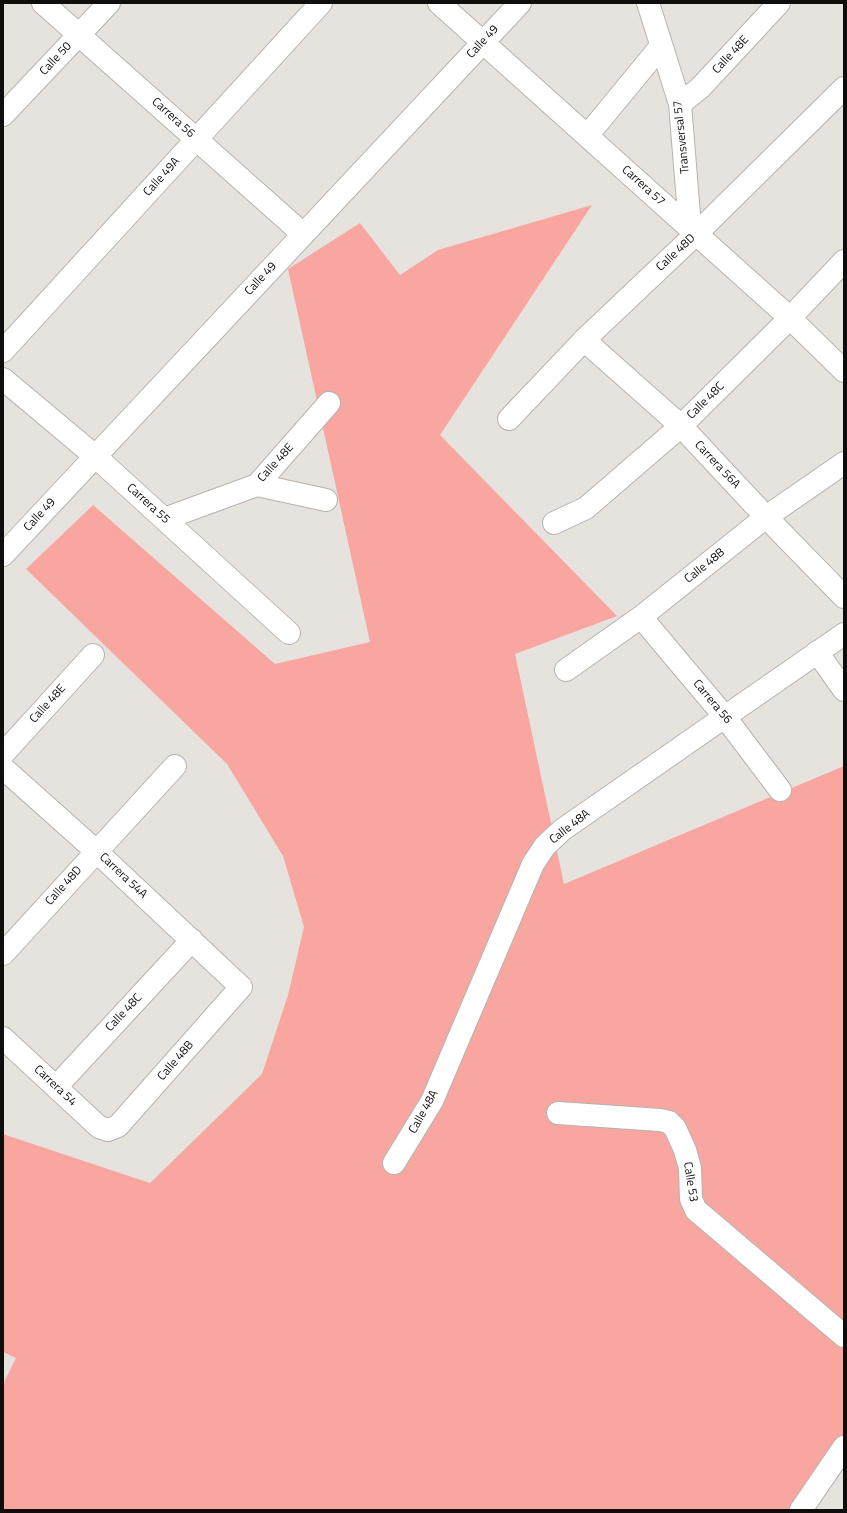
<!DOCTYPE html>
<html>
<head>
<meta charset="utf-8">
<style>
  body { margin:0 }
  #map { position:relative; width:847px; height:1513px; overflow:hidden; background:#e6e3df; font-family:"Titillium Web",sans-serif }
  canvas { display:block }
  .frame { position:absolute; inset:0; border:4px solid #0f0e0c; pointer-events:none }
</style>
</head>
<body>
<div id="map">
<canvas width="847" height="1513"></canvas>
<div class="frame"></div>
</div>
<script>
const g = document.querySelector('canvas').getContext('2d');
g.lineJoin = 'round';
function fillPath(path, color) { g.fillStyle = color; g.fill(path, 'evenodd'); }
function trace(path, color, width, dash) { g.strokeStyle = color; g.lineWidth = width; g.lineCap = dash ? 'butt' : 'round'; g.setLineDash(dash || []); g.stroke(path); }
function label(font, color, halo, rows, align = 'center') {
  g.font = font + ' "Titillium Web",sans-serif'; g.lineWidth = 4; g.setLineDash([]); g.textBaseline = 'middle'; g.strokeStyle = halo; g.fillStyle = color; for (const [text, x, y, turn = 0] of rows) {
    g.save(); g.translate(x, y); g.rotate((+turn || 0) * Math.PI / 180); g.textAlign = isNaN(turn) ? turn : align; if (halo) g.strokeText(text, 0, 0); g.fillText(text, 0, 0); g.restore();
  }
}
fillPath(new Path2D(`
  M592,205L440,435L617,616L515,654L564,884L844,766V1440L797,1510H3V1384L16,1358L3,1352V1134L150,1183L262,1074L288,995L304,927L283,856L227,764L26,569L93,505L275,664L370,642L288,269L360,223L400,275L438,250Z`), '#f9a6a0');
const minor = new Path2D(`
  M43,3L303,234
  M439,3L790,318L844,371
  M648,3L680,104L690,227
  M680,104L700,88L779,3
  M587,136L661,46
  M584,340L681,426L766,517L844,597
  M3,351L321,3
  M3,379L95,456L289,633
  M509,419L584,340L696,234L844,88
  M257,485L326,500
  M164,519L257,485L329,403
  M554,523L586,508L681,426L790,318L844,261
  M3,555L520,3
  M641,617L725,717L780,790
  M817,652L844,690
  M566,670L641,617L766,517L844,463
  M3,754L93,655
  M3,768L96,851L241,987L118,1126L108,1130L99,1127L3,1038
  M3,954L175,766
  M56,1087L192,940
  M558,1113L660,1120L669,1122L675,1128L685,1150L690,1168L691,1199L696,1210L844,1336
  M394,1163L432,1101L533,864L545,846L562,830L844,634
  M801,1510L844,1447`);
const tertiary = new Path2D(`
  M3,115L109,3`);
trace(minor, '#b6b3af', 24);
trace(tertiary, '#b6b3af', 24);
trace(minor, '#fff', 22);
trace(tertiary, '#fff', 22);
label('12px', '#0f0e0c', '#fff', [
  ["Calle 49",483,42,-47],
  ["Calle 48E",731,55,-47],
  ["Calle 50",56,59,-47],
  ["Carrera 56",173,118,42],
  ["Transversal 57",682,137,-96],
  ["Calle 49A",162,177,-48],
  ["Carrera 57",643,186,42],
  ["Calle 48D",676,253,-43],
  ["Calle 49",261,279,-47],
  ["Calle 48C",706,401,-45],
  ["Calle 48E",276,463,-48],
  ["Carrera 56A",717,465,47],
  ["Carrera 55",148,504,42],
  ["Calle 49",40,515,-47],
  ["Calle 48B",705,566,-39],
  ["Carrera 56",712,702,50],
  ["Calle 48E",48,704,-48],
  ["Calle 48A",570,827,-38],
  ["Carrera 54A",123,876,43],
  ["Calle 48D",64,886,-48],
  ["Calle 48C",124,1013,-47],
  ["Calle 48B",176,1061,-49],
  ["Carrera 54",55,1086,43],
  ["Calle 48A",424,1112,-61],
  ["Calle 53",690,1182,81]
]);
</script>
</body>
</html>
